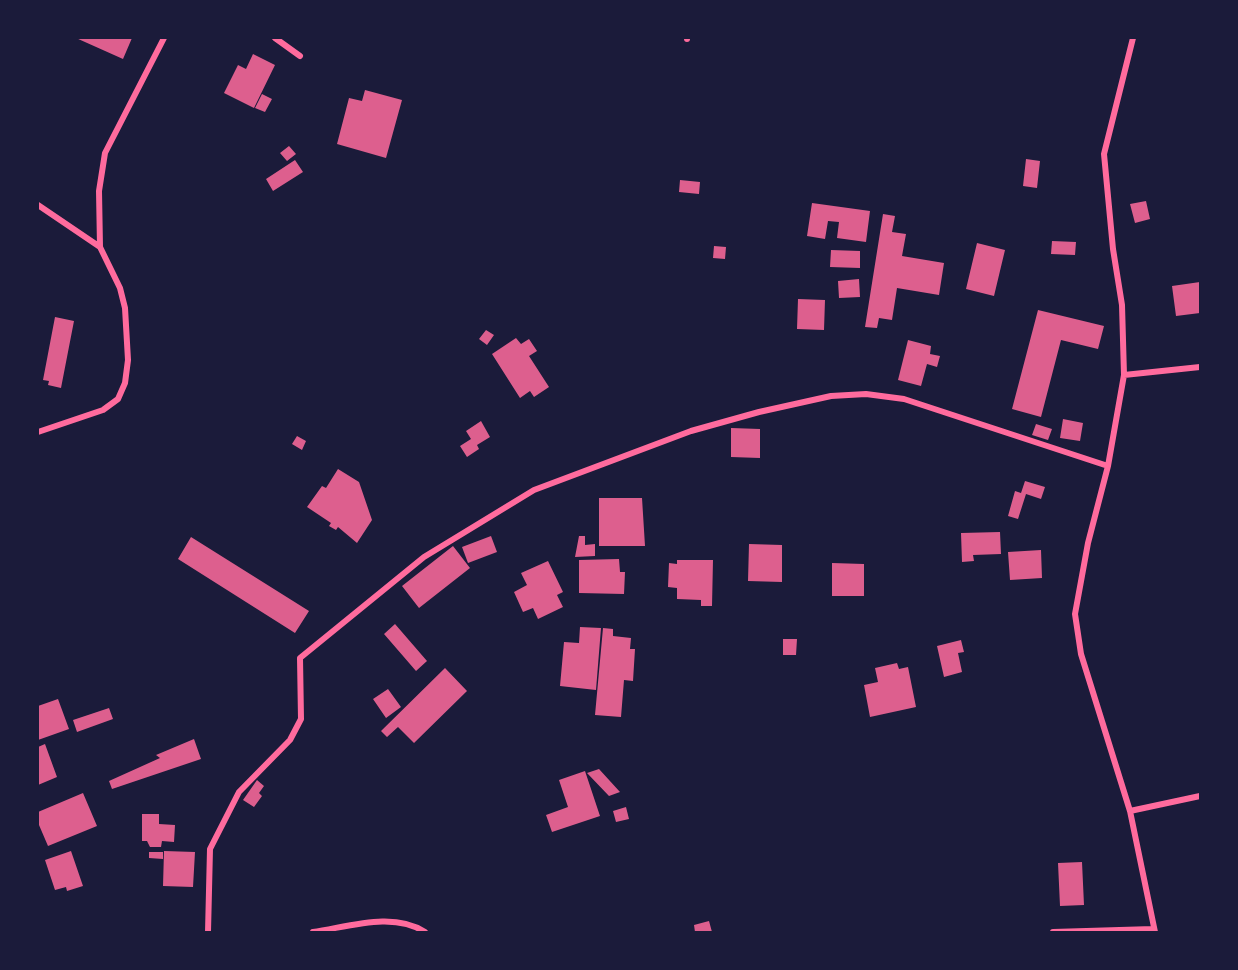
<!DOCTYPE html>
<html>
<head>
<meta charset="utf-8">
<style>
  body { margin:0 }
  #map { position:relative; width:1238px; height:970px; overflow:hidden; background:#1b1b3a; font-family:"Noto Sans",sans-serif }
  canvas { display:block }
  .frame { position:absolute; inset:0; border:39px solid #1b1b3a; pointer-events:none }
</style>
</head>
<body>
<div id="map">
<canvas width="1238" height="970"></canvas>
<div class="frame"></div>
</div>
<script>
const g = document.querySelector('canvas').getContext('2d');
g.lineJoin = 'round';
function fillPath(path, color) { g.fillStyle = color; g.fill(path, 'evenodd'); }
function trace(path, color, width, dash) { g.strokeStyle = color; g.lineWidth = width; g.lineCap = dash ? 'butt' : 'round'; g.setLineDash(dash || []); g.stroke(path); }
fillPath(new Path2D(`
  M76,38H132L123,59Z
  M253,54L275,65L254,108L224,93L238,65L246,69Z
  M365,90L402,100L386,158L337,144L349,98L362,101Z
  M262,94L272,99L265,112L255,108Z
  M289,146L296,154L287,161L280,153Z
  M1026,159L1040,161L1037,188L1023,186Z
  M295,160L303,172L273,191L266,179Z
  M680,180L700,182L699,194L679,192Z
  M1146,201L1150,219L1135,223L1130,204Z
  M812,203L870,211L866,242L837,238L839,222L828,221L825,239L807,236Z
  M883,214L895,216L892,232L906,234L902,256L944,263L939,295L897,288L892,320L879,318L877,328L865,327Z
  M1052,241L1076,242L1075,255L1051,254Z
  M977,243L1005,250L994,296L966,289Z
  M714,246L726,247L725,259L713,258Z
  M831,250L860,251V268L830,267Z
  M859,279L860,297L839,298L838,281Z
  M1200,282V313L1176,316L1172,286Z
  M798,299L825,300L824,330L797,329Z
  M1038,310L1104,326L1098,349L1061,340L1041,417L1012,409Z
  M55,317L74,321L61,388L48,385L49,381L43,380Z
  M486,330L494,335L487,345L479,339Z
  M516,338L521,344L529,339L537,351L529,356L549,387L534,397L530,391L520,398L492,354Z
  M908,340L931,346L930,354L940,356L937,367L927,364L921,386L898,380Z
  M1063,419L1083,423L1080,441L1060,438Z
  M481,421L490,437L477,445L479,449L467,457L460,446L471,439L466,431Z
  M1036,424L1052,429L1048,440L1032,435Z
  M731,428L760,429V458L731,457Z
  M297,436L306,441L302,450L292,444Z
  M338,469L359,482L372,520L357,543L338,527L336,530L329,526L331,523L307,507L322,486L326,488Z
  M1025,481L1045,487L1041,499L1026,494L1018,519L1008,516L1015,491L1021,493Z
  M599,498H642L645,546H599Z
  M1000,532L1001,554L973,555L974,561L962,562L961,533Z
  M491,536L497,552L468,563L462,547Z
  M579,536H585V545L595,544V556L575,557Z
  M191,537L309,611L295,633L178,559Z
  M749,544L782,545V582L748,581Z
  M453,546L470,568L419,608L402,586Z
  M1041,550L1042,578L1010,580L1008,552Z
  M619,559L620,572H625L624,594L579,593V560Z
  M677,560H713L712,606H701V600L677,599V588L668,587L669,563L677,564Z
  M548,561L563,592L557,595L563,607L538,619L533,608L523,612L514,592L527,585L521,573Z
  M832,563L864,564V596H832Z
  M395,624L427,661L416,671L384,634Z
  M580,627L601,628L596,690L560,686L564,642L579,643Z
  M603,628L613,629V636L631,638L630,649H635L633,681L624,680L621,717L595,715Z
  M783,639H797L796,655H783Z
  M961,640L964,652L958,653L962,672L944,677L937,646Z
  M897,663L899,669L908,667L916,707L870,717L864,685L878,682L875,668Z
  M445,668L467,691L414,743L398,727L387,737L381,731Z
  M388,689L401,707L386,718L373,699Z
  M58,699L69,729L38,740V706Z
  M109,708L113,719L77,732L73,720Z
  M194,739L201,759L112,789L109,781L160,758L156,755Z
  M45,744L57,777L38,785V747Z
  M599,769L620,792L609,796L587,773Z
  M585,771L600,816L552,832L546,815L568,807L559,780Z
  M257,780L264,786L259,793L262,796L254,807L243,800Z
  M83,793L97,826L48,846L39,825L38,812Z
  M626,807L629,819L616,822L613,811Z
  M142,814H159V824L175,825L174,842L162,841L161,847H150L147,841H142Z
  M71,851L83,886L67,891L66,887L55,890L45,860Z
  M164,851L195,852L193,887L163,886Z
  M149,852H163V859L149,858Z
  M1082,862L1084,905L1060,906L1058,863Z
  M709,921L712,932H695L694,925Z`), '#dd5f8e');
trace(new Path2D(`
  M275,38L300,56
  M687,38V39
  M1133,38L1104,154L1113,249L1122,305L1124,375L1108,466L1088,543L1075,614L1081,654L1130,811L1155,932
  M38,205L100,247
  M1124,375L1200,367
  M38,432L103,410L118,399L125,383L128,360L125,308L120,288L100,247L99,191L105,153L164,38
  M1130,811L1200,796
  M208,932L210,849L239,792L290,740L301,719L300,658L424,557L534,490L691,431L759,412L831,396L866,394L904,399L1108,466
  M313,932C348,927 393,911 425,932
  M1053,932L1153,929`), '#ff6b9d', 6);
</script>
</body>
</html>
